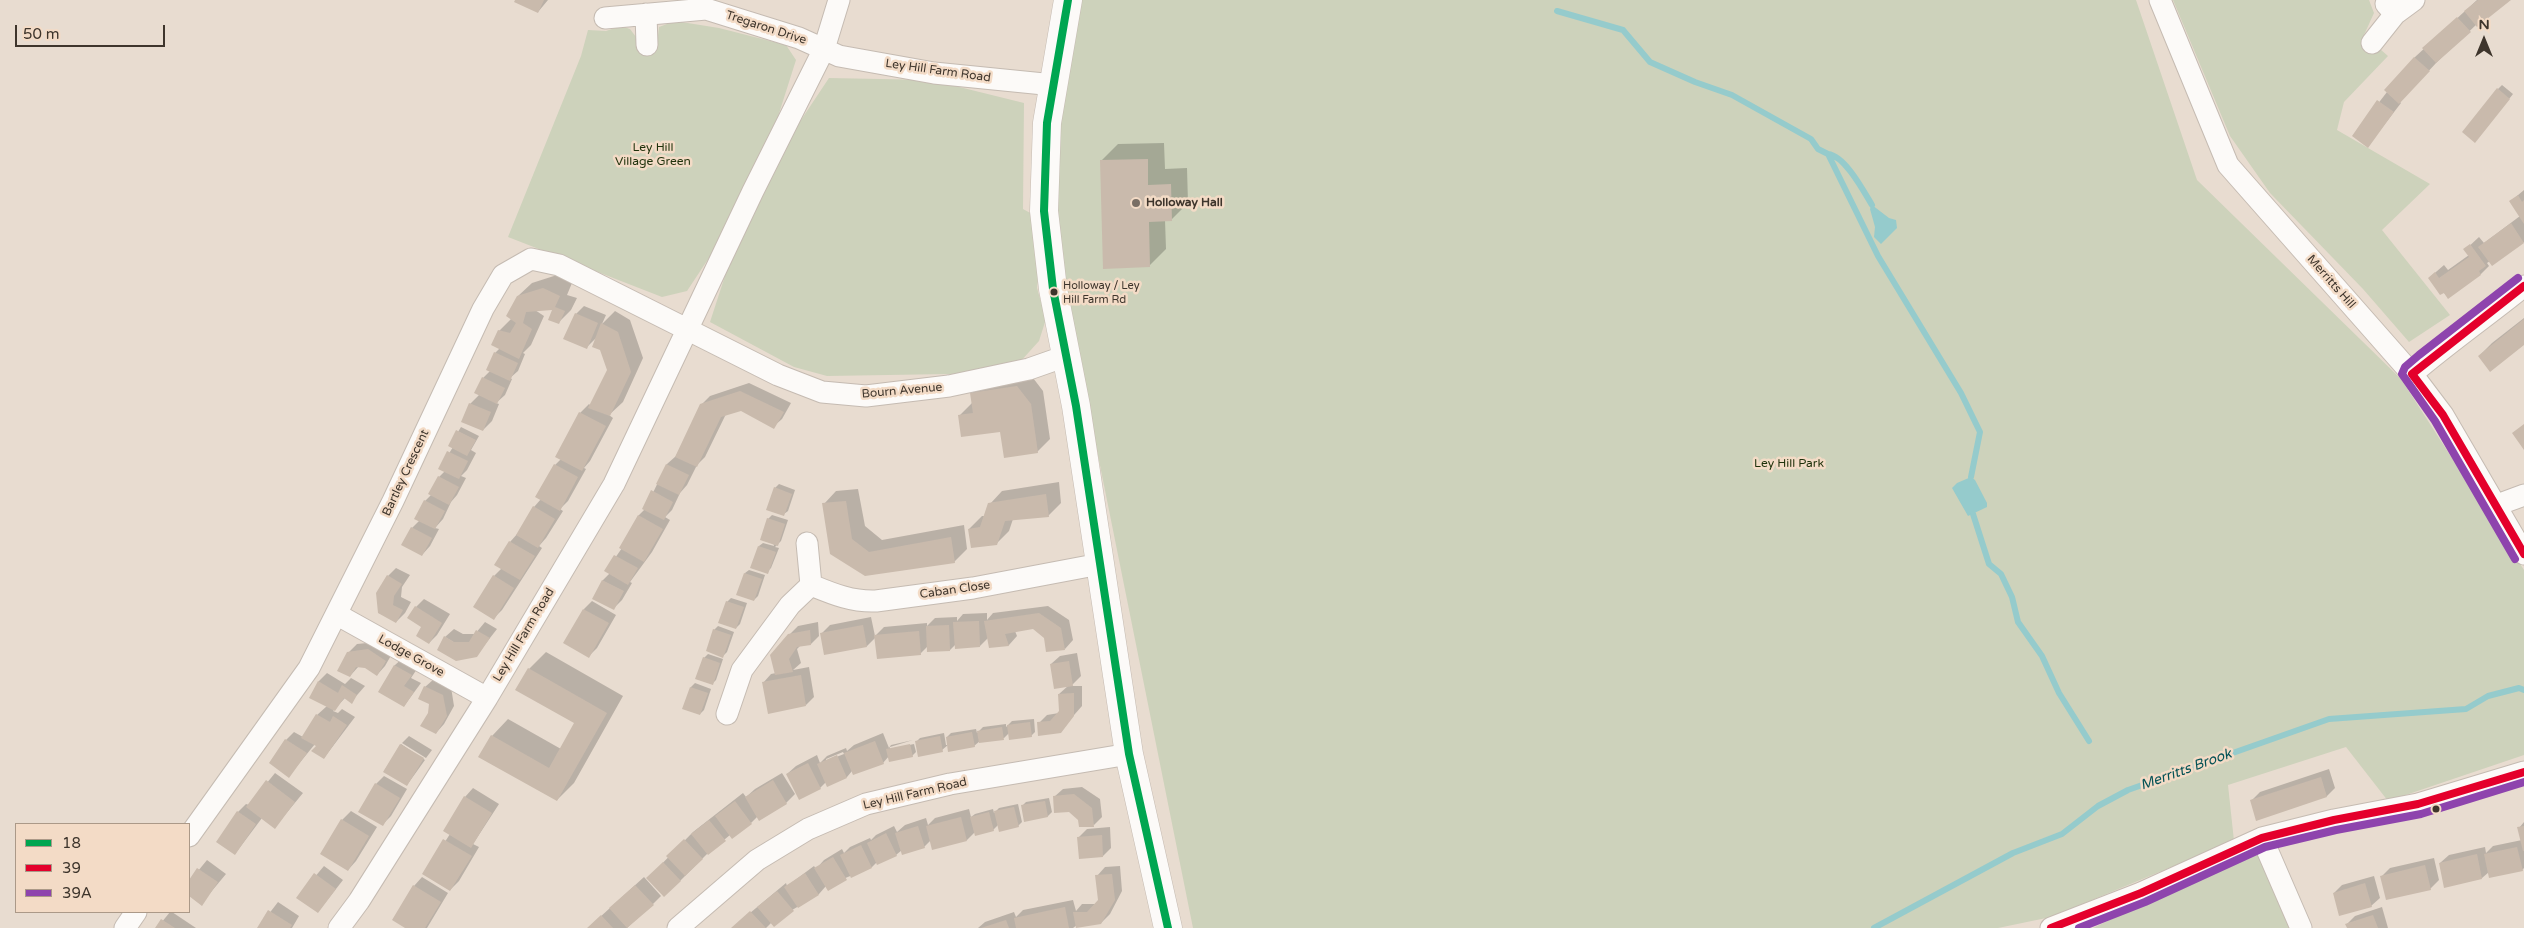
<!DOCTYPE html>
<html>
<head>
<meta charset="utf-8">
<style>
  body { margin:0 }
  #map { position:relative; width:2524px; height:928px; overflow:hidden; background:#e8dcd0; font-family:"Varela Round",sans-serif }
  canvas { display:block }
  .legend { position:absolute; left:15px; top:823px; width:175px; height:90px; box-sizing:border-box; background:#f3dbc6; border:1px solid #ab9988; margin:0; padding:6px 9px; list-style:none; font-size:15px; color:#3e352c }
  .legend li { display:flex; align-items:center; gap:10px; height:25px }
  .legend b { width:25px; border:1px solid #ab9988 }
  .north { position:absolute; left:2459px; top:15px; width:50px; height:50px; -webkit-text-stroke:4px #f3dbc6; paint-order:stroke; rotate:0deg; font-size:14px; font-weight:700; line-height:20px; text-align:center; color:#3e352c }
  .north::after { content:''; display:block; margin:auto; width:18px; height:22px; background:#3e352c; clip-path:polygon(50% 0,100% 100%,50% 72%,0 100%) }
  .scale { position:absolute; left:15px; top:25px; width:150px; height:22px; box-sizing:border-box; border:2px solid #3e352c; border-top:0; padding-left:6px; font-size:15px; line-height:18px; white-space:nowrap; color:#3e352c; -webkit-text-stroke:4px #f3dbc6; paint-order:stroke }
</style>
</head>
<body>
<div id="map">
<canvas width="2524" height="928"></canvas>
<ul class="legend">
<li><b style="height:6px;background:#00a651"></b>18</li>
<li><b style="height:6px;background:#e4002b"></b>39</li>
<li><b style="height:6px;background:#8e44ad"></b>39A</li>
</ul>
<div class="north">N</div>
<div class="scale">50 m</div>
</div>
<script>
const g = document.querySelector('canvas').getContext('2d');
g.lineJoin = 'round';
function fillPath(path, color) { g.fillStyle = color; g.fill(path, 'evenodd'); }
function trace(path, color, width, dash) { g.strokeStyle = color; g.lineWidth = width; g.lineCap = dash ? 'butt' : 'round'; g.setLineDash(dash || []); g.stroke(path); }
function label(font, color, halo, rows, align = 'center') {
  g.font = font + ' "Varela Round",sans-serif'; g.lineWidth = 5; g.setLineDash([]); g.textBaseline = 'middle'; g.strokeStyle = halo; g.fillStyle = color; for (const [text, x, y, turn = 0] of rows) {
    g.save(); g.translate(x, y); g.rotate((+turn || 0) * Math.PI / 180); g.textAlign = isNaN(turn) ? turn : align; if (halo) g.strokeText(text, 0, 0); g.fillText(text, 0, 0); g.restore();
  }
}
fillPath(new Path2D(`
  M1081,0H2136L2197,180L2401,379L2524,570V755L2388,801L2346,747L2228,785L2234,841L2051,917L1998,928H1193L1077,351L1054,209L1058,113Z
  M2173,0H2369L2374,13L2364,35L2388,56L2344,102L2337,130L2430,184L2382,230L2450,315L2409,342L2363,289L2270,193L2230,136Z
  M675,21L719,28L786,45L796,60L755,189L829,78L931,80L1024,103L1023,209L1045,221L1037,288L1046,319L1039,341L1010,373L827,376L794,367L710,322L752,193L687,291L662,297L508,237L581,56L588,30L606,31L621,26L630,29L636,37L638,50L656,51L659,27Z
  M2258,849L2293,928H2093Z`), '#cdd2bb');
fillPath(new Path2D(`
  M1872,205L1889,218L1896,220L1897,228L1881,244L1874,237L1875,227L1870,209Z
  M1971,477L1975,480L1987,503V507L1968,516L1952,488L1957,483Z`), '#95cbcc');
fillPath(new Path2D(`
  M516,0H548L538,12Z
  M2477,0H2509L2477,24L2437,62L2400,102L2401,103L2368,146L2353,136L2387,92L2385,90L2415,57Z
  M2502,85L2513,94L2479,137L2498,89Z
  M1164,143L1165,169L1187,168L1188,203L1171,220H1165L1166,249L1149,266L1101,161L1118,144Z
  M2524,190V242L2493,264L2490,261L2487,263L2489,266L2481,274L2448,297L2429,278L2444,265L2448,270L2469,255L2465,250L2479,237L2484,243L2520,216L2511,201Z
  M557,275L572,283L567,295L577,298L571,310L558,323L554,309L535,310L544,316L531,345L523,353L525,354L518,371L510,378L512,379L505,395L496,403L499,404L492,421L483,430L470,404L479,395L483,378L490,371L495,353L500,348L499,331L511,319L518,296L532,283Z
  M584,306L606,315L602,324L615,311L630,320L643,358L623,402L609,415L613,418L590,461L584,468L586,469L568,501L560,509L563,511L546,538L539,546L542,548L502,610L494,618V576L502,568L510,542L518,533L534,507L541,499L555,465L561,459L580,413L589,404L591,406L608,370L597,337L586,348L576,314Z
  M2524,318V343L2479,356L2492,343Z
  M1030,374L1043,391L1050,439L1037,452L1001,430L959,416L972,403V393L984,380Z
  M749,383L791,403L782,419L773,427L741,410L726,414L705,457L697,465L687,485L680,493L672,510L665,517L670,520L652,552L630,582L632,583L622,600L614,608L594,598L603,580L610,573L606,571L622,548H620L639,515L645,509L667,464L676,456L701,405L710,396Z
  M461,427L479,436L471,450L476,453L467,470L461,476L466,478L457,495L451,502L443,519L435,528L439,529L430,546L422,555L412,528L420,520L425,501L431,495L439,477L445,471L440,468L453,447L450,445Z
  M1059,482L1061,503L1048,516L1013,519L1009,531L996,544L969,529L982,516H985L990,504L1002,491Z
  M779,484L795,490L788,511L784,514L775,488Z
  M858,489L865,526L882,540L964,525L967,549L954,562L865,575L824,504L836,491Z
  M772,515L788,520L781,541L775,547L779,548L771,568L767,572L759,546L763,543L774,546L768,519Z
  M396,568L410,575L402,587L401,597L411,602L405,613L396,622L379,613L388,576Z
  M749,570L765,575L758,596L754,600L745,573Z
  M731,598L747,603L740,624L736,628L727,602Z
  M424,599L450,614L437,635L429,643L416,607Z
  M592,601L616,615L597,648L589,656L584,609Z
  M1048,606L1069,620L1073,640L1065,649L1034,628L1015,631L1017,636L1009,645L990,646L988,638L980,646L956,644L950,650L928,646L920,654L876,637L867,646L821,634L830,625L871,617L875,636L884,627L927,623V626L935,618L957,617V621L963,614L987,613V620L993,613Z
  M485,622L497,629L476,656L445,637L454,629L463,634H475Z
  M818,622L819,636L811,644L800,646L797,649L801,663L793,670L809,667L814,697L806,705L763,683L771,674L776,673L789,635L798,626Z
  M718,626L734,632L727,652L723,656L714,630Z
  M377,642L393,652L385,666L377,675L365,666H359L350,676L348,653L357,644Z
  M546,652L623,696L574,783L557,800L492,736L508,719L561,749L575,723L529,669Z
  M1077,653L1081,676L1071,686H1082V706L1060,731L1039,723L1047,715L1059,713V694L1069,685L1051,664L1060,656Z
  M708,654L723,659L716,680L712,684L704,658Z
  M404,657L419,666L411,678L421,683L404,706L380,692L395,665Z
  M327,673L345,684L351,678L365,686L351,702L345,698L333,711L338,713L342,709L355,717L324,758L315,744L289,776L286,740L294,732L303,737L317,715L327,706L311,697L319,681Z
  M434,679L451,687L454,706L444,724L436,733L430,713V704L425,687Z
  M695,683L711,689L704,710L700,714L684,708L691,687Z
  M1034,719L1035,732L1031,736L1009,733L1004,738L980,741L974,746L947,737L951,733L976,729L977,733L983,727L1006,724V727L1012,721Z
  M883,733L889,748L891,745L913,740L890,747V749L914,744L916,752L912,756H889L883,763L852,771L847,777L827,785L826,782L820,788L787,774L796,766L817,755L820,763L827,756L846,748L847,751L854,745ZM843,752L844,754L826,761V759Z
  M944,733L946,745H948L942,750L916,742L920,738Z
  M409,736L432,750L426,758L402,743Z
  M401,744L425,760L407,785L384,771Z
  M2329,769L2335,788L2327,796L2257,819L2251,801L2260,792Z
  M275,773L303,793L275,827L262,818L235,854L238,812L246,804L249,805Z
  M782,773L795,794L786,803L759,819L758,816L751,823L730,835L708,853L680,881L648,878L693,832L743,793L746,797L755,789Z
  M384,776L407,789L391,816L382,825L376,784Z
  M1082,787L1100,799L1102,817L1094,825L1054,797L1063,789Z
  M473,788L499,804L473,844L479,847L459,881L450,890L424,874L450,834L465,797Z
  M1049,798L1052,812L1048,816L1025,820L1022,806L1026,802Z
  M1018,804L1022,822L1018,826L998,825L993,830L975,832L967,840H931L924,847L902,850L896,855L877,862L872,867L826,886L819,894L772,922L766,928H732L786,883L787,886L814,866L816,869L824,860L842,849L844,853L850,847L870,838L871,840L876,835L894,826L897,832L905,825L926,818L928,825L935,818L969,809L971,817L975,814L993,809L994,813L999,808Z
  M351,811L377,827L356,861L348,870L322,854L342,820Z
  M2524,822V868L2522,870L2489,872L2482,878L2440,863L2449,855L2485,847L2486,853L2493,846L2522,840L2519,828Z
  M1110,827L1111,848L1103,856L1079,837L1087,829Z
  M2434,858L2439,880L2430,889L2382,876L2390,868Z
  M207,860L226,874L201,904L189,895V882Z
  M324,866L343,880L318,912L298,897Z
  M1120,866L1122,891L1110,914L1101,923L1077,925L1073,928H978L985,922L1014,912L1016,917L1023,910L1073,900L1076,911L1082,904H1096L1099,900L1097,876L1105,867Z
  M2374,876L2380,898L2371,906L2334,893L2342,885Z
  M422,877L448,893L427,928H407L414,886Z
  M644,877L661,896L653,904L627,928H588Z
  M278,902L299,916L292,928H258Z
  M2382,907L2388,928H2348L2347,924L2355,916Z
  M170,912H172L196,928H157Z`), '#0003');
trace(new Path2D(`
  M1557,11L1623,30L1650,62L1695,82L1732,95L1811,139L1818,149L1828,154L1878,256L1961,393L1980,432L1971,477
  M1828,154C1845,156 1863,190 1872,205
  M1973,514L1989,564L2001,574L2012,597L2018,622L2042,656L2059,693L2089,741
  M1874,928L2013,853L2062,834L2098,806L2128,790L2329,719L2466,709L2488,696L2519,688L2524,690`), '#95cbcc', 6);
fillPath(new Path2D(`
  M515,0H544L538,13L514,2Z
  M2478,0H2511L2477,27L2464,11Z
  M2457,17L2471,32L2436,63L2422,48Z
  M2414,57L2430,71L2399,104L2384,90Z
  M2497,88L2510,99L2475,143L2462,132Z
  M2377,100L2394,112L2368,148L2352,136Z
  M1148,159V185L1171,184L1172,221L1149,222L1150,267L1103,269L1100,160Z
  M2518,195L2522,202L2524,200V224L2509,201Z
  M2511,223L2524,243L2492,266L2478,247Z
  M2470,244L2486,266L2479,271L2481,275L2448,299L2444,293L2440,295L2428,278L2435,272L2439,278L2469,257L2463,249Z
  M543,288L560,296L555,307L565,311L559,324L548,320L552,310L526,312L523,323L532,329L519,359L491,345L498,330L510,333L516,323L506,316L517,296Z
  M575,313L598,323L587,349L563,339Z
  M2524,319V345L2490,372L2478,356Z
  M601,323L618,332L631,372L610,416L588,408L607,370L600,350L592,347Z
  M494,352L518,363L510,381L486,370Z
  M482,377L505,388L497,404L474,393Z
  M1017,386L1031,404L1038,453L1004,458L1000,432L961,437L958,415L973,413L970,393Z
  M740,391L784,412L774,429L741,411L721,417L697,467L675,457L700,404Z
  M469,403L491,412L483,431L461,422Z
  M579,412L606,426L582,471L555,457Z
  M2524,424V450L2512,433Z
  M456,430L476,440L467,456L448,446Z
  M447,451L468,461L459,479L438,469Z
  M554,464L578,477L560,511L535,497Z
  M666,464L689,475L679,495L656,484Z
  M438,476L459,487L449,505L428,494Z
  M774,487L792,494L784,516L766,510Z
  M651,490L673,502L664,520L642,509Z
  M1046,494L1049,517L1005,521L997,545L971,548L968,529L980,527L988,503Z
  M424,500L445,511L435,529L414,519Z
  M846,501L852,539L869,552L951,537L955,563L865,576L830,554L822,503Z
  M533,506L555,519L538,548L516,535Z
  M638,515L663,529L644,562L619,548Z
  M767,518L785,524L778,546L760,540Z
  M411,527L432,538L422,556L401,545Z
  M509,541L535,556L520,580L494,565Z
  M758,546L776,552L768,574L750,568Z
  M614,555L638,568L628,585L604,571Z
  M744,573L762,579L754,601L736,595Z
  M387,575L402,584L394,596L393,605L403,610L396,623L378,613L376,593Z
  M493,575L514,588L494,620L473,607Z
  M602,580L624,591L614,610L592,599Z
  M726,601L744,607L736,629L718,623Z
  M415,606L442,623L429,644L416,636L421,627L407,618Z
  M583,609L609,623L589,658L563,643Z
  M1039,613L1061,628L1065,650L1046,652L1044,638L1033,629L1005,634L1009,646L989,648L984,621Z
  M979,621L980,647L955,649L953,622Z
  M863,625L867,647L824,655L820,633Z
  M949,625L950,651L927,652L926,626Z
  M713,629L731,635L723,658L706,651Z
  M476,630L490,638L477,657L456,661L437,650L444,636L454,642H469Z
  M810,630L811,645L797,647L789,659L793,672L775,675L770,655L788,634Z
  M919,631L921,655L877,659L874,635Z
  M368,649L386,661L377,676L365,668L356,667L350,677L337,671L347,652Z
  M703,657L720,663L713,685L695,679Z
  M1069,661L1073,686L1054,689L1050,664Z
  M394,665L412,675L404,686L414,692L404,707L378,692Z
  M528,668L607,713L557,801L478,757L491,735L549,768L574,723L515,690Z
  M801,675L806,706L768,714L762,682Z
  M318,681L338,693L342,685L357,695L352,704L344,698L335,711L309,698Z
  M424,686L443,695L447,716L436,734L420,726L428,713L429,704L418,699Z
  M690,687L708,693L700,715L682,709Z
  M1074,693V716L1061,733L1038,736L1037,722L1050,721L1059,711L1058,694Z
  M316,714L330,722L333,716L347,725L324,759L311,751L316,746L301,738Z
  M1030,722L1032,737L1009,740L1007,725Z
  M1002,727L1004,740L979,743L977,731Z
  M972,732L975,747L948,752L946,737Z
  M940,736L943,752L918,757L915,741Z
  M285,739L307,753L289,778L269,763Z
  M875,741L884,764L853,775L844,753Z
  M400,744L424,758L407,786L383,772Z
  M910,744L913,757L889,762L886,749Z
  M837,755L847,778L827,787L817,764Z
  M808,763L821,789L799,800L786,774Z
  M2321,777L2327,797L2256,821L2250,800Z
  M266,780L295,802L275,829L246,807Z
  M773,780L787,804L759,821L745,797Z
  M375,783L400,798L383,826L358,812Z
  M1074,794L1092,808L1094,827H1079L1078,820L1069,812L1054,813L1053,796Z
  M464,796L492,813L471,848L443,831Z
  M735,801L752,824L732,839L715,816Z
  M1045,801L1048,817L1024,822L1021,805Z
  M1014,807L1019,827L999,832L994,811Z
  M237,811L256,824L235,855L216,842Z
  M989,812L994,831L975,836L970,817Z
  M961,817L967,841L932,850L926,826Z
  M341,819L369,836L348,871L320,854Z
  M709,820L726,841L708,855L691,834Z
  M918,826L925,848L902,855L895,833Z
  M2524,826V851H2523L2517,827Z
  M886,833L897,856L877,865L867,843Z
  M1102,835L1103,857L1079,859L1077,837Z
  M443,839L472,856L450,891L422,874Z
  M684,839L703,859L685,876L666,856Z
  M861,845L872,868L851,878L840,855Z
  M2517,847L2523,871L2489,878L2484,854Z
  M2477,854L2482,879L2444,888L2439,863Z
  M833,857L847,880L828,891L814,868Z
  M663,862L681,881L664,897L646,878Z
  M2425,865L2431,890L2386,900L2380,876Z
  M197,868L218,882L202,906L189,896V880Z
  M314,873L336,889L318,913L296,898Z
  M805,873L819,895L798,908L784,887Z
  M1112,874L1115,900L1101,924L1076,928L1073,912H1087L1098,900L1095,875Z
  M2365,883L2372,907L2339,916L2333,893Z
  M413,885L441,902L425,928H405L392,920Z
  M635,885L654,905L627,928L609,908Z
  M777,891L794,911L774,927L757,907Z
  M1065,907L1069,928H1016L1014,918Z
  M268,910L292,925L290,928H257Z
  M750,911L766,928H731Z
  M601,915L613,928H587Z
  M2373,915L2378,928H2347L2345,924Z
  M161,919L175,928H155Z
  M1006,920L1009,928H981Z`), '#c9baac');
const minor = new Path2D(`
  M2160,0L2228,165L2412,374L2443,415L2524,554
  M2386,4L2395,14L2414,0
  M646,14L647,45
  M605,18L706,9L799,38L839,56L934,73L1054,85
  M2372,43L2395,14
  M2412,374C2448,343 2487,316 2524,286
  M2497,505L2524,495
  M807,543L811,585
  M336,614L487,698
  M727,714L742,670L790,605L811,585C833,594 852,602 876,601L973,588L1100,564
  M189,836L309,668L393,501L483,309L503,275L531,259L559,265L778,375L822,392L866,396L949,386L1029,369L1066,356
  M2262,838L2301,928
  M125,928L136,912
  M339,928L359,901L487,698L614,484L753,191L824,49L839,0
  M678,928L757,860L808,829L866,804L950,784L1129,754
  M2051,928L2141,893L2262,838L2334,820L2418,804L2524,772`);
const tertiary = new Path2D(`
  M1068,0L1047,123L1044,211L1053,289L1076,406L1129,754L1168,928`);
trace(minor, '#c5bbb2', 23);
trace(tertiary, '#c5bbb2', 29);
trace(minor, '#fcfaf8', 21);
trace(tertiary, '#fcfaf8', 28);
trace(new Path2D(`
  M1068,0L1047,123L1044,211L1053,289L1076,406L1129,754L1168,928`), '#00a651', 8);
trace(new Path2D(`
  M2524,286L2412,374L2443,415L2524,554
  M2051,928L2141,893L2262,838L2334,820L2418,804L2524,772`), '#e4002b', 8);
trace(new Path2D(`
  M2515,559L2435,421L2402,374L2405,367L2419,355L2518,278
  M2079,928L2145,902L2265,847L2336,830L2421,814L2524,782`), '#8e44ad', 8);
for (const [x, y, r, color] of [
  [1136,203,5,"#7a6f65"],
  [1054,292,4.5,"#3e352c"],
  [2436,809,4.5,"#3e352c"]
]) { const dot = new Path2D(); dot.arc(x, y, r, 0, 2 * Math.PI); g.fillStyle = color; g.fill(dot); trace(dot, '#f3dbc6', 2); }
label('11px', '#3e352c', '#f3dbc6', [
  ["Holloway / Ley",1063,286],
  ["Hill Farm Rd",1063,300]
], 'left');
label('12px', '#3e352c', '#f3dbc6', [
  ["Tregaron Drive",766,28,18],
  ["Ley Hill Farm Road",938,71,8],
  ["Merritts Hill",2331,282,49],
  ["Bourn Avenue",902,391,-5],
  ["Bartley Crescent",406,473,-65],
  ["Caban Close",955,590,-8],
  ["Ley Hill Farm Road",524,635,-59],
  ["Lodge Grove",411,656,29],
  ["Ley Hill Farm Road",915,794,-13]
]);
label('12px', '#1e310b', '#f3dbc6', [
  ["Ley Hill",653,148],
  ["Village Green",653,162],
  ["Ley Hill Park",1789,464]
]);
label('bold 12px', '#3e352c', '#f3dbc6', [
  ["Holloway Hall",1146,203]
], 'left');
label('italic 14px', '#035155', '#f3dbc6', [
  ["Merritts Brook",2186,770,-20]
]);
</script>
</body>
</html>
